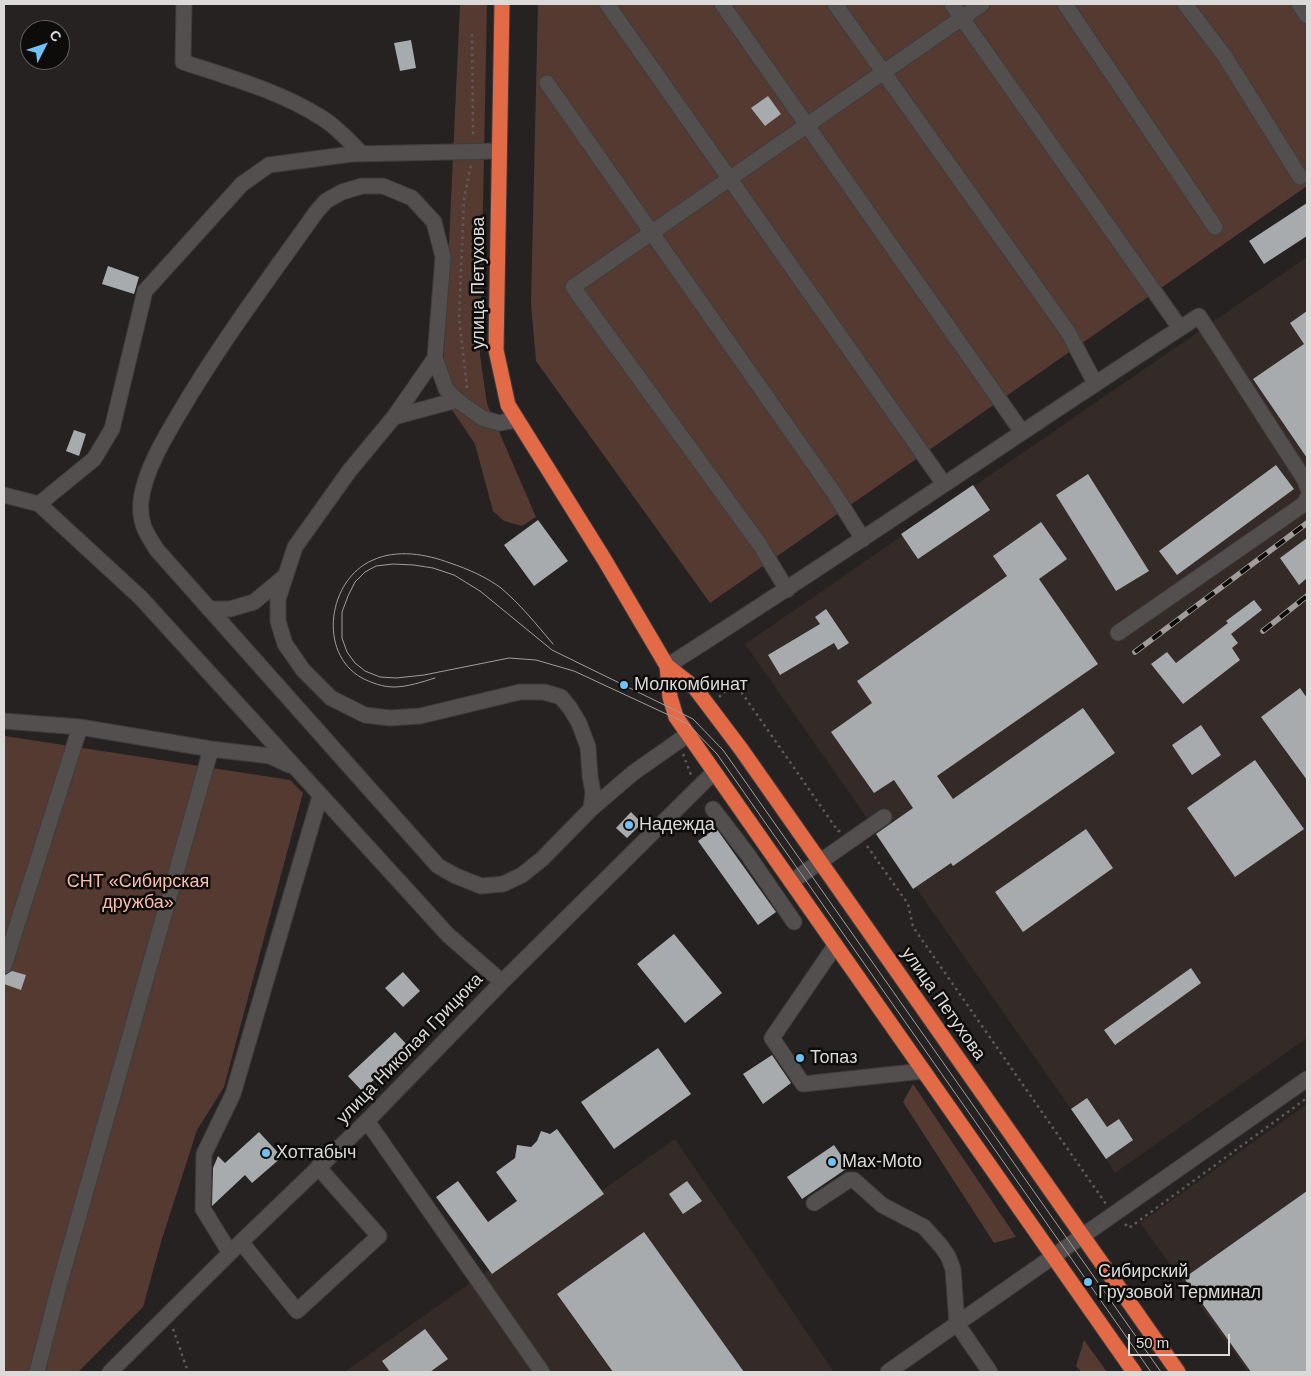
<!DOCTYPE html>
<html>
<head>
<meta charset="utf-8">
<style>
  body { margin:0 }
  #map { position:relative; width:1311px; height:1376px; overflow:hidden; background:#252221; font-family:Arial,sans-serif }
  canvas { display:block }
  .frame { position:absolute; inset:0; border:5px solid #dcd9d9; pointer-events:none }
  .north { position:absolute; left:20px; top:20px; width:50px; height:50px; box-sizing:border-box; background:#0d0c0b; border:1px solid #605e5d; border-radius:50%; rotate:49deg; font-size:14px; font-weight:700; line-height:20px; text-align:center; color:#dcd9d9 }
  .north::after { content:''; display:block; margin:auto; width:18px; height:22px; background:#6fc2f4; clip-path:polygon(50% 0,100% 100%,50% 72%,0 100%) }
  .scale { position:absolute; left:1128px; top:1334px; width:102px; height:22px; box-sizing:border-box; border:2px solid #dcd9d9; border-top:0; padding-left:6px; font-size:15px; line-height:18px; white-space:nowrap; color:#dcd9d9; -webkit-text-stroke:4px #0d0c0b; paint-order:stroke }
</style>
</head>
<body>
<div id="map">
<canvas width="1311" height="1376"></canvas>
<div class="frame"></div>
<div class="north">С</div>
<div class="scale">50 m</div>
</div>
<script>
const g = document.querySelector('canvas').getContext('2d');
g.lineJoin = 'round';
function fillPath(path, color) { g.fillStyle = color; g.fill(path, 'evenodd'); }
function trace(path, color, width, dash) { g.strokeStyle = color; g.lineWidth = width; g.lineCap = dash ? 'butt' : 'round'; g.setLineDash(dash || []); g.stroke(path); }
function label(font, color, halo, rows, align = 'center') {
  g.font = font + ' Arial,sans-serif'; g.lineWidth = 5; g.setLineDash([]); g.textBaseline = 'middle'; g.strokeStyle = halo; g.fillStyle = color; for (const [text, x, y, turn = 0] of rows) {
    g.save(); g.translate(x, y); g.rotate((+turn || 0) * Math.PI / 180); g.textAlign = isNaN(turn) ? turn : align; if (halo) g.strokeText(text, 0, 0); g.fillText(text, 0, 0); g.restore();
  }
}
fillPath(new Path2D(`
  M1307,257V1038L1115,1173L1106,1159L745,644Z
  M1307,1104V1372H1248L1140,1223Z
  M675,1139L834,1372H344Z`), '#342a27');
fillPath(new Path2D(`
  M460,4H487L480,355L487,404L536,517L522,526L504,521L493,511L475,444L442,395Z
  M538,4H1307V186L710,603L536,361L531,304Z
  M5,736L290,780L303,793L224,1087L197,1130L161,1242L143,1307L78,1372H4V742Z
  M913,1084L1016,1237L994,1243L903,1102Z
  M1084,1340L1107,1372H1081L1076,1366Z`), '#553a32');
fillPath(new Path2D(`
  M411,40L416,68L400,71L394,43Z
  M768,96L781,114L765,126L751,108Z
  M1307,203V236L1264,264L1249,241Z
  M108,266L139,277L134,294L102,284Z
  M1307,311V458L1253,379L1304,344L1290,323Z
  M74,430L86,434L79,456L66,451Z
  M1276,465L1294,489L1177,575L1159,551Z
  M1088,474L1149,571L1116,591L1056,495Z
  M973,485L990,510L918,559L901,534Z
  M538,520L568,561L534,586L504,545Z
  M1041,522L1067,559L1039,579L1098,664L937,776L953,799L1083,708L1115,753L953,866L951,863L913,889L876,834L913,808L894,780L874,793L831,732L872,703L857,681L1007,576L993,556Z
  M1307,538V578L1299,585L1280,558Z
  M1254,600L1262,610L1231,634L1238,643L1232,648L1240,660L1183,704L1151,664L1167,652L1176,663L1228,623L1226,621Z
  M826,609L849,643L838,650L834,643L780,675L768,655L820,624L815,617Z
  M1300,688L1307,698V780L1261,717Z
  M1201,725L1221,755L1192,775L1172,745Z
  M1255,760L1304,829L1235,877L1187,808Z
  M631,812L642,823L627,838L616,828Z
  M716,828L776,912L758,925L698,841Z
  M1086,829L1113,868L1023,932L995,892Z
  M674,934L722,993L685,1023L637,964Z
  M1191,968L1201,983L1115,1045L1104,1030Z
  M12,971L26,975L21,990L4,984L5,975Z
  M403,972L420,991L403,1007L385,988Z
  M395,1032L409,1047L362,1091L348,1076Z
  M658,1048L691,1094L614,1149L581,1102Z
  M772,1055L791,1083L763,1104L743,1074Z
  M1087,1098L1107,1127L1119,1119L1133,1140L1106,1159L1071,1109Z
  M557,1129L604,1194L492,1274L436,1197L458,1181L488,1222L517,1201L496,1172L515,1158L517,1145L531,1147L537,1141L541,1131L550,1134Z
  M259,1132L282,1157L252,1183L245,1175L212,1206L213,1168L218,1156L225,1163Z
  M834,1145L849,1167L802,1199L787,1177Z
  M687,1181L702,1201L683,1214L669,1194Z
  M1307,1191V1372H1251L1184,1278Z
  M644,1232L744,1372H613L557,1294Z
  M425,1329L448,1359L430,1372H390L382,1361Z`), '#a8abae');
const minor = new Path2D(`
  M184,4L183,62C229,77 282,92 322,118C337,127 350,142 362,154
  M607,4L944,484
  M722,4L1022,432
  M835,4L1068,332L1095,383
  M952,4L1180,328
  M1065,4L1215,227
  M1185,4L1224,55L1300,177
  M1299,4L1307,16
  M547,83L834,493L863,539
  M435,358L446,389L457,400L482,418L499,423L517,420
  M394,417L435,358L443,257L434,222L412,198L383,186H362L342,192L326,201L317,211C270,277 221,342 180,412C165,437 144,472 141,501C139,523 146,533 157,550L438,866L456,876L481,886L503,884L522,875L542,859L591,809L593,793L590,776L588,747L579,723L570,708L561,697L544,692H520L420,716L390,718L365,715L331,698L303,670L285,644L278,621V599L295,547L350,470L394,417L457,400
  M4,495L39,504L141,598L448,935L502,982
  M39,504L94,459L112,429L145,291L242,184L269,165L352,154L499,151
  M787,590L760,545L573,287L982,4
  M209,609H230L254,602L284,577
  M1118,633L1304,504L1307,498
  M667,666C847,552 1021,431 1199,316L1306,482L1307,487
  M4,721L80,727L211,749L270,756L289,765
  M591,809L633,773L687,735
  M713,809L748,855L794,922
  M791,882L884,817
  M835,946L772,1038L803,1084L923,1071
  M4,966L80,727
  M367,1121L542,1372
  M814,1203L849,1180H854L882,1205L924,1227L941,1246L948,1256L953,1269L957,1324L990,1372
  M241,1242L297,1311L379,1236L318,1167
  M230,1253L203,1209L204,1154L233,1094L320,796
  M37,1372L59,1286L211,749
  M110,1372L241,1242L367,1121L502,982L714,772
  M888,1372L1307,1079`);
const highway = new Path2D(`
  M502,4L496,350L508,405L604,559L667,666L695,688L741,749L1178,1372
  M667,666L670,697L676,717L1134,1372`);
trace(minor, '#3f3c3c', 17);
trace(highway, '#3f3c3c', 17);
trace(new Path2D(`
  M472,34L473,137
  M467,388L459,318L464,199L471,165
  M719,697L735,683L838,831H841
  M683,754L691,775
  M867,846L908,904L913,927L1106,1204
  M1125,1224L1129,1228L1307,1098
  M173,1329L188,1372`), '#5e5b5b', 2.5, [2.5, 4]);
trace(minor, '#534f4e', 15);
trace(highway, '#e26a47', 15);
trace(new Path2D(`
  M435,678C422,682 407,687 394,687C383,687 372,683 362,678C317,653 328,579 373,560C397,549 426,554 450,563C468,569 486,577 501,588C520,604 537,625 553,644
  M1151,1372L717,754L688,724L574,671L536,660L509,658L424,675L396,678L380,677L365,671L355,663L347,652L342,638V612L348,596L355,582L365,572L376,566L393,564L414,565L433,568L454,575L480,591L552,650L693,719L723,750L1161,1372`), '#a09d9d', 1);
const rail = new Path2D(`
  M1263,631L1307,596
  M1135,652L1307,523`);
trace(rail, '#a09d9d', 5.5);
trace(rail, '#0d0c0b', 4, [11]);
for (const [x, y, r, color] of [
  [624,685,5,"#6fc2f4"],
  [629,825,5,"#6fc2f4"],
  [800,1058,5,"#6fc2f4"],
  [266,1153,5,"#6fc2f4"],
  [832,1162,5,"#6fc2f4"],
  [1088,1282,5,"#6fc2f4"]
]) { const dot = new Path2D(); dot.arc(x, y, r, 0, 2 * Math.PI); g.fillStyle = color; g.fill(dot); trace(dot, '#0d0c0b', 2); }
label('18px', '#dcd9d9', '#0d0c0b', [
  ["улица Петухова",479,283,-90],
  ["улица Петухова",943,1004,55],
  ["улица Николая Грицюка",410,1049,-46]
]);
label('18px', '#dcd9d9', '#0d0c0b', [
  ["Молкомбинат",634,685],
  ["Надежда",639,825],
  ["Топаз",810,1058],
  ["Хоттабыч",276,1153],
  ["Max-Moto",842,1162],
  ["Сибирский",1098,1272],
  ["Грузовой Терминал",1098,1293]
], 'left');
label('18px', '#fbbcaa', '#0d0c0b', [
  ["СНТ «Сибирская",138,882],
  ["дружба»",138,903]
]);
</script>
</body>
</html>
